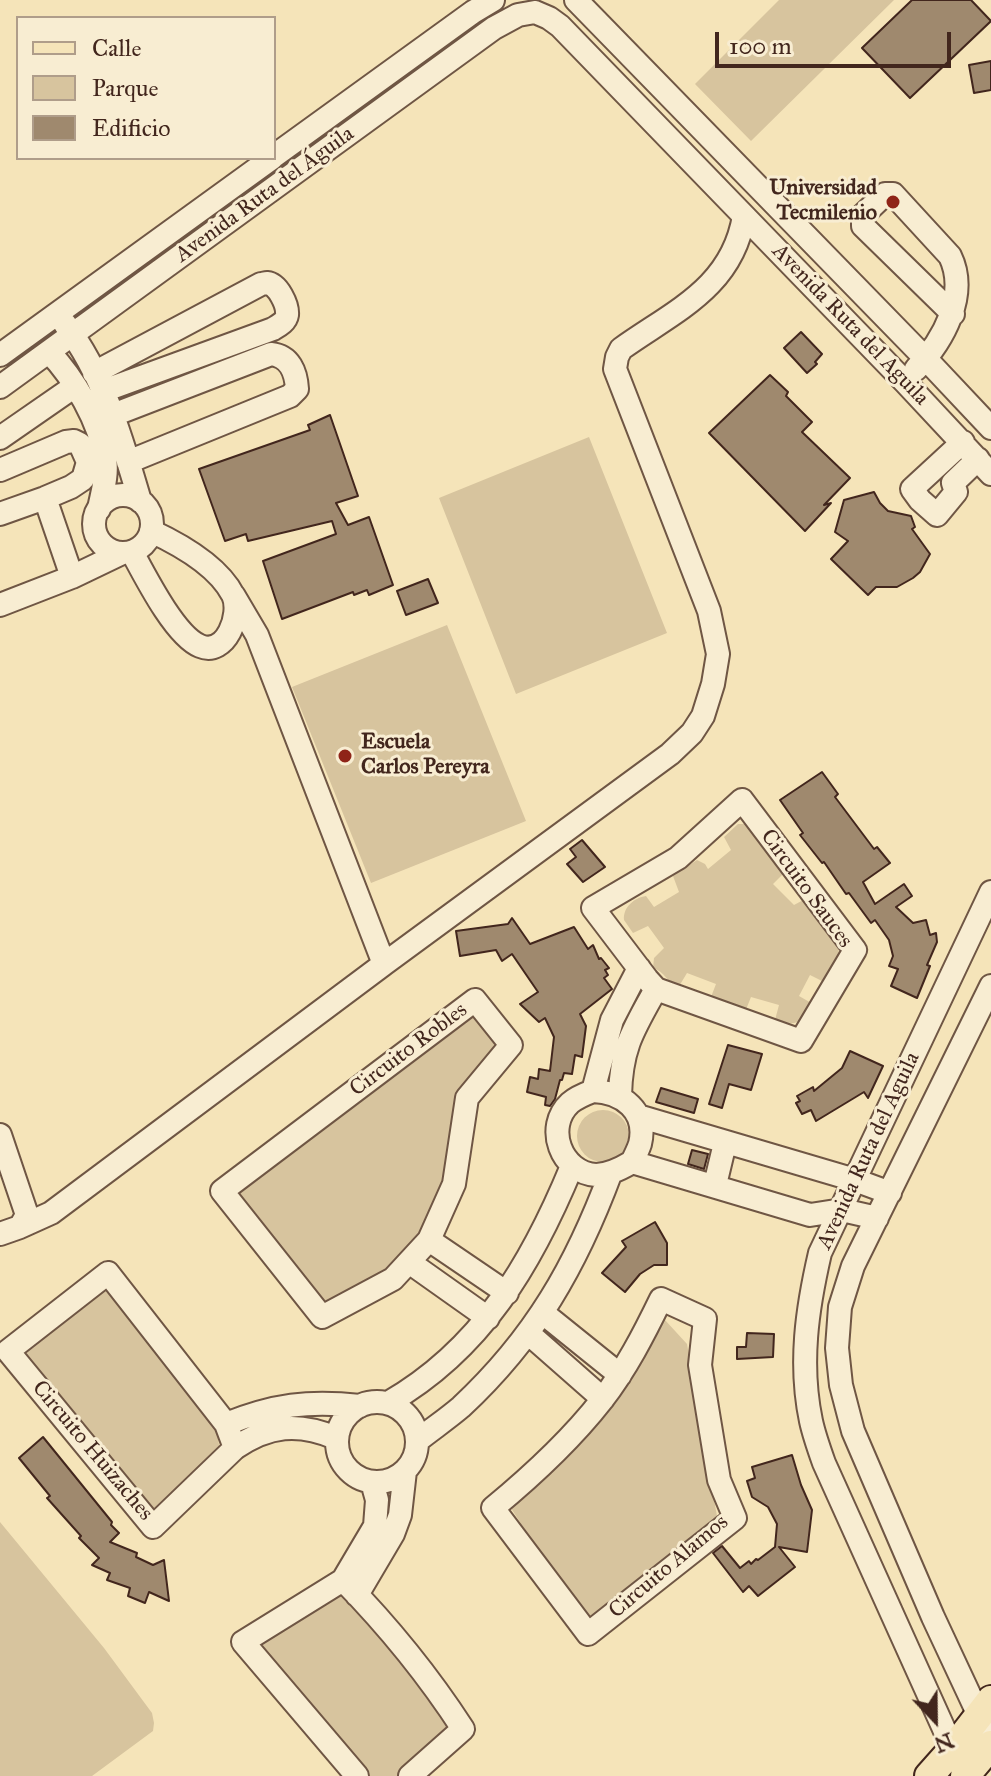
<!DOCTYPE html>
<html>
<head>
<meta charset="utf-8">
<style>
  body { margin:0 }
  #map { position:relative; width:991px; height:1776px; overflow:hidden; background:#f5e4b9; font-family:"IM FELL Great Primer",serif }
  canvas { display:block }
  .legend { position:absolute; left:16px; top:16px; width:260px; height:144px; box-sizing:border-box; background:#f8edd2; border:2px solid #af9d8a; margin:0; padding:10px 14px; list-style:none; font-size:24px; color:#42261d }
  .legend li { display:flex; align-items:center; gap:16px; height:40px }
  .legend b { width:40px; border:2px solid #af9d8a }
  .north { position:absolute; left:895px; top:1680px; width:80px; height:80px; -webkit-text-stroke:6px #f8edd2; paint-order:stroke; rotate:158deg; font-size:22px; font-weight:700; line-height:32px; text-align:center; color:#42261d }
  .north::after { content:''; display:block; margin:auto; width:28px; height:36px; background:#42261d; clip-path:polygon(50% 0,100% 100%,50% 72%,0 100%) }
  .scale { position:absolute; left:715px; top:32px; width:236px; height:36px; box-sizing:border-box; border:4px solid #42261d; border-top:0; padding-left:10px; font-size:24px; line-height:28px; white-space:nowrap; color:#42261d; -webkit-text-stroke:6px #f8edd2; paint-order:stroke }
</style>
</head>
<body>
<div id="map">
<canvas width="991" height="1776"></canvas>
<ul class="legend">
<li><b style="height:10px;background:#f5e4b9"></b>Calle</li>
<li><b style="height:22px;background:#d7c49e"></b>Parque</li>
<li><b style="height:22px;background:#9f896e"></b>Edificio</li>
</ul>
<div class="north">N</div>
<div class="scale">100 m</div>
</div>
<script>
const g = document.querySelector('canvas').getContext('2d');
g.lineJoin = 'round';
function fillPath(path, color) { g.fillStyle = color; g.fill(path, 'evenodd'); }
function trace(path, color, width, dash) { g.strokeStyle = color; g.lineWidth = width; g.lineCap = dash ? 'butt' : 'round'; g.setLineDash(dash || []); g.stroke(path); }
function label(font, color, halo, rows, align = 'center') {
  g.font = font + ' "IM FELL Great Primer",serif'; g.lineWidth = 6; g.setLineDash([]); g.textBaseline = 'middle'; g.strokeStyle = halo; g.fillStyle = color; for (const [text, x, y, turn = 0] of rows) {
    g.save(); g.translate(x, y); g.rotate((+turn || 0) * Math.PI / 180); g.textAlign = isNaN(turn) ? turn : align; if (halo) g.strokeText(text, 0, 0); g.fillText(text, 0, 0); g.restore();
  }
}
fillPath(new Path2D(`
  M779,0H894L751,141L695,84Z
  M589,437L667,633L516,694L439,498Z
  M447,625L526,821L371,883L292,687Z
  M738,824H749L785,872L773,884L794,905L807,898L838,944L839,954L824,982L810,975L799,996L813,1004C799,1023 799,1027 775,1020L779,1005L751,997L745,1012L712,1001L711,997L716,984L687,973L678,988C668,983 665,972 653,968L654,958L664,948L648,926L633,933L624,920C623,907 634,898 646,896L654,907L679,892L673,876L697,860L705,864L708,869L731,850L724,837Z
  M475,1011L501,1043L455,1098L447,1182L424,1235L389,1271L324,1304L238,1194Z
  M577 1136a26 26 0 1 1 52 0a26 26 0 1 1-52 0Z
  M105,1288L216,1424L220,1452L154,1516L18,1351Z
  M665,1320L687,1344L718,1522L584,1622L509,1505L628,1377Z
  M0,1522L104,1648L152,1713L154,1723L153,1731L92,1776H0Z
  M343,1589L452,1731L398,1776H362L257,1646Z`), '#d7c49e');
const building = new Path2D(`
  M912,0H971L991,21L910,98L862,48Z
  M991,61V90L974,93L969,65Z
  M801,332L822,354L815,362L817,364L807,373L784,348Z
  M770,375L788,392L786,396L812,422L802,432L850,478L824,505L831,503L805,531L709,433Z
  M330,415L358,496L336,503L348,525L369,517L393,585L369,595L367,590L354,595L353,592L282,619L263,561L336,534L332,521L248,541L246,534L225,541L199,469L310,430L308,425Z
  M874,492L880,503L888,511L911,516L915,527L912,529L930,554L920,572L913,578L897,587H876L868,595L831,559L848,541L835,532L844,500Z
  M428,579L438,603L406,615L397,591Z
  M822,772L838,794L835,797L874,849L877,847L890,863L863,882L875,904L904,884L912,896L896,907L913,923L926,920L930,935L936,933L937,942L927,965L930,966L917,998L891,986L898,969L889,966L893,956L889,940L875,920L871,923L849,893L846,894L824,862L822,863L800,835L803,833L780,800Z
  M582,840L605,867L583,882L567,864L576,857L570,849Z
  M512,918L530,944L574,927L588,949L593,945L599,959L601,958L609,968L605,970L608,975L604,978L612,989L580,1014L586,1026L582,1057L575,1055L572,1074L564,1073L562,1080H560L555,1099L550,1106L545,1105L546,1097L527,1092L530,1077L538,1079L539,1069L550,1071L554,1037L545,1018L539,1022L520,1004L538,992L512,954L502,961L496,950L460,956L456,931L508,924Z
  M728,1045L762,1054L751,1090L729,1084L722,1108L709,1104Z
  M850,1051L883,1066L868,1098L864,1092L816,1121L811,1110L802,1114L796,1103L800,1101L797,1096L813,1087L814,1091L842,1068Z
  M661,1088L698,1099L694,1113L656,1102Z
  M692,1150L708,1154L704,1169L688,1164Z
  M655,1222L667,1243V1265H654L640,1274L625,1292L602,1273L626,1247L622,1241Z
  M747,1333L774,1334L773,1357L737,1359V1347H746Z
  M43,1437L112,1522L111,1525L119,1533L110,1542L137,1553L136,1557L153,1565L164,1560L169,1601L149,1592L145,1603L128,1596L130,1588L107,1580L110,1573L92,1565L99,1558L79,1538L81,1536L47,1498L50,1496L19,1458Z
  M792,1455L801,1485L812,1510L807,1552L779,1547L795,1567L758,1596L749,1586L743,1592L713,1553L722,1546L740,1568L749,1561L751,1564L756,1559L758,1560L775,1547L777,1524L768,1507L752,1497L747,1481L755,1478L752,1467Z`);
fillPath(building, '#9f896e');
trace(building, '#42261d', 2);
const minor = new Path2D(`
  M576,0L926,359L991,428
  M535,12L549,18L560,26L905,382L991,474
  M274,156L473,12L493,0
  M65,324C104,375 122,440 140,501
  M49,352C74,378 100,422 105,459C108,475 102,493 99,509
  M0,355L272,158
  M916,369C943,341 969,295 950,256L893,194H885L863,215V226L953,314
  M94,373L261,284C263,284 265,283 267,283C278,284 288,305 287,315C286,322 278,326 273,329L103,391
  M0,387L494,28L518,15L535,12
  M113,415L271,354C290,356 296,372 297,389L290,396L128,462
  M0,438L75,386
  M963,442L912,489L920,500L937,515L956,492L953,483L978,459
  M0,470L66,442L74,441L80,444L88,462L83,479L71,487L45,498L0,514
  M94 524a29 29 0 1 1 58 0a29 29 0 1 1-58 0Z
  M45,498L72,577
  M132,552C145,576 175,636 200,646C226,657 242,614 233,595C218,566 179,544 151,531
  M0,605L72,577L122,553
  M742,800L855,950L801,1041L656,989L647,979L593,908L678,858Z
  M384,964L670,754L692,733L703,716L713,684L718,654L709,611L615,369L617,357L621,349C674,311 732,288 744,216
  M991,986L853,1266L840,1307L837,1348L841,1385L853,1431L933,1617L991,1741
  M475,1000L511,1045L467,1098L454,1184L429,1240L393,1279L322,1317L222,1191Z
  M593,1091C622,1092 648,1111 640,1144C638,1150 635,1156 632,1162C622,1168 609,1175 596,1175C561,1173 544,1127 570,1103C577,1097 585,1094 593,1091Z
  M593,1091L612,1020L639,968
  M620,1096C621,1048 633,1030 656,989
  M638,1116L855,1180L890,1193
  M0,1135L27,1215L20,1227L0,1234
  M632,1162L810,1215L842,1210L877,1218
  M715,1185L725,1143
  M20,1227L51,1213L384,964L257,635L234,596
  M429,1240L507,1293
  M409,1262L488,1318
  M661,1299L705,1319L700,1365L719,1480L735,1518L588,1634L493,1508C533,1475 570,1441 602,1400C626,1369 644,1334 661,1299Z
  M543,1313L620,1375
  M528,1333L603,1399
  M337 1442a40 40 0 1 1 80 0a40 40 0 1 1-80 0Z
  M388,1403C482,1349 532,1263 572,1166
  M226,1424C273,1405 309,1400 360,1406
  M417,1441C432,1429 447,1419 461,1407C535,1338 576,1266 611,1172
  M235,1448L226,1424L108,1273L8,1351L153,1527L235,1448C269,1425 298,1422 336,1438
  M343,1580C388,1626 428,1675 463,1729L410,1776
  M357,1595L393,1534L400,1515L405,1471
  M958,1760L824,1463C819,1449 814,1435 811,1421C799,1364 807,1309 820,1253L991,892
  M357,1776L243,1642L343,1580L375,1526L377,1500L372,1482`);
const major = new Path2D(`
  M929,1776L953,1749L991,1700
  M965,1776L991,1745`);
trace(minor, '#6f5644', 26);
trace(major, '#42261d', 32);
trace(minor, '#f8edd2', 22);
trace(major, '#f5e4b9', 28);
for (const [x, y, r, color] of [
  [893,202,8,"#8f2418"],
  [345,756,8,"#8f2418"]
]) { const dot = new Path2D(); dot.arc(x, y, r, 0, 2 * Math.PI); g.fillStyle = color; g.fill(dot); trace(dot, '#f8edd2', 3); }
label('bold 22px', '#42261d', '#f8edd2', [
  ["Universidad",877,189],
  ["Tecmilenio",877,214],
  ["Escuela",361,743,"left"],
  ["Carlos Pereyra",361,768,"left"]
], 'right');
label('22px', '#42261d', '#f8edd2', [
  ["Avenida Ruta del Águila",265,195,-36],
  ["Avenida Ruta del Aguila",850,325,46],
  ["Circuito Sauces",806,889,54],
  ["Circuito Robles",409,1050,-37],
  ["Avenida Ruta del Aguila",869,1151,-65],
  ["Circuito Huizaches",92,1451,50],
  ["Circuito Alamos",669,1567,-40]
]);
</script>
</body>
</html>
